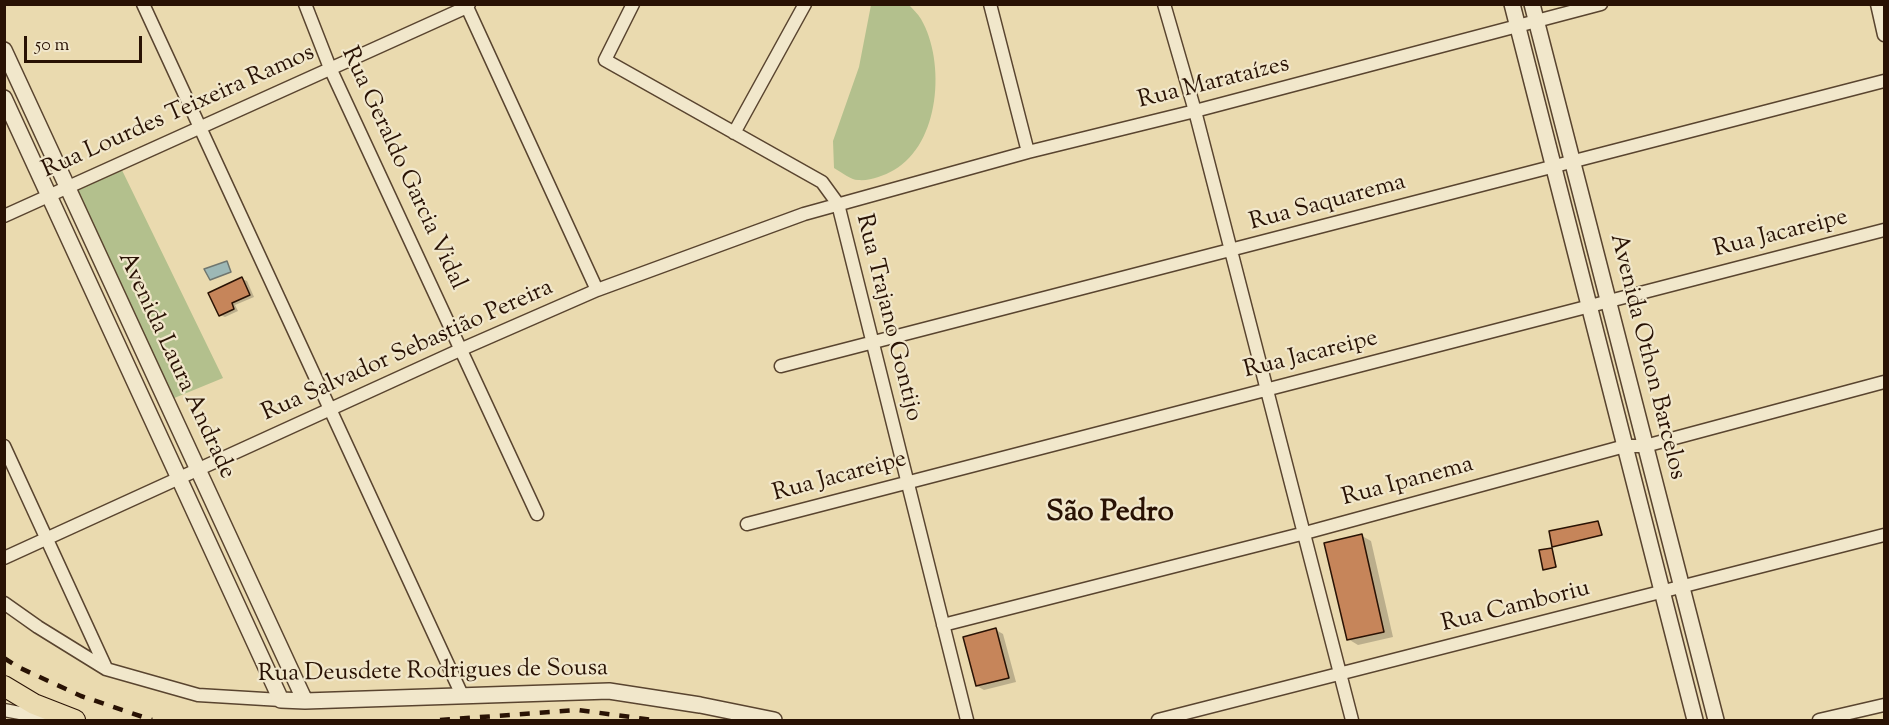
<!DOCTYPE html>
<html>
<head>
<meta charset="utf-8">
<style>
  body { margin:0 }
  #map { position:relative; width:1889px; height:725px; overflow:hidden; background:#eadaaf; font-family:"Sorts Mill Goudy",serif }
  canvas { display:block }
  .frame { position:absolute; inset:0; border:6px solid #291204; pointer-events:none }
  .scale { position:absolute; left:24px; top:36px; width:118px; height:27px; box-sizing:border-box; border:3px solid #291204; border-top:0; padding-left:8px; font-size:18px; line-height:21px; white-space:nowrap; color:#291204; -webkit-text-stroke:4px #f1e7cb; paint-order:stroke }
</style>
</head>
<body>
<div id="map">
<canvas width="1889" height="725"></canvas>
<div class="frame"></div>
<div class="scale">50 m</div>
</div>
<script>
const g = document.querySelector('canvas').getContext('2d');
g.lineJoin = 'round';
function fillPath(path, color) { g.fillStyle = color; g.fill(path, 'evenodd'); }
function trace(path, color, width, dash) { g.strokeStyle = color; g.lineWidth = width; g.lineCap = dash ? 'butt' : 'round'; g.setLineDash(dash || []); g.stroke(path); }
function label(font, color, halo, rows, align = 'center') {
  g.font = font + ' "Sorts Mill Goudy",serif'; g.lineWidth = 4.5; g.setLineDash([]); g.textBaseline = 'middle'; g.strokeStyle = halo; g.fillStyle = color; for (const [text, x, y, turn = 0] of rows) {
    g.save(); g.translate(x, y); g.rotate((+turn || 0) * Math.PI / 180); g.textAlign = isNaN(turn) ? turn : align; if (halo) g.strokeText(text, 0, 0); g.fillText(text, 0, 0); g.restore();
  }
}
fillPath(new Path2D(`
  M871,5H909C913,9 918,14 921,19C946,62 940,144 894,170C883,176 871,181 858,180C851,180 841,172 834,168L833,141L859,67Z
  M119,164L223,378L167,401L68,187Z`), '#b3c08d');
const water = new Path2D(`
  M227,261L231,272L210,280L204,269Z`);
fillPath(water, '#9db8b6');
trace(water, '#6f766f', 1.5);
fillPath(new Path2D(`
  M242,279L247,281L254,297L235,305L238,311L225,317L220,315Z
  M1598,523L1603,535L1554,546Z
  M1362,536L1371,541L1393,637L1358,645L1348,639Z
  M1552,549L1557,567L1546,570L1544,569Z
  M996,630L1003,634L1016,682L984,690L977,686Z`), '#0003');
const building = new Path2D(`
  M242,277L250,295L232,303L234,309L219,316L208,293Z
  M1598,521L1602,535L1552,547L1549,531Z
  M1362,534L1384,632L1347,640L1324,543Z
  M1552,548L1556,567L1543,570L1539,550Z
  M996,628L1009,678L976,686L963,637Z`);
fillPath(building, '#c6855a');
trace(building, '#291204', 1.5);
const minor = new Path2D(`
  M143,4L462,695
  M305,4L330,68L537,514
  M633,4L605,60L822,182L838,204L967,720
  M990,4L1028,152
  M1164,4L1195,111L1352,720
  M1877,4L1884,35
  M467,7L597,290
  M734,133L805,4
  M4,216L467,7L469,4
  M781,366L1884,81
  M4,446L106,668
  M747,524L1884,230
  M4,558L462,349L597,290L804,214L1028,152L1195,111L1601,4
  M4,603L38,627L106,669L198,695L281,700
  M943,625L1305,533L1625,446H1645L1884,382
  M4,710L57,720
  M1158,720L1884,535
  M1819,720L1884,705`);
const tertiary = new Path2D(`
  M1512,4L1695,720
  M1532,4L1716,720
  M4,50L305,701
  M4,98L281,700L305,701L609,691L700,705L774,720`);
const primary = new Path2D(`
  M4,686L34,704L75,720`);
trace(minor, '#59442f', 15);
trace(tertiary, '#59442f', 18);
trace(primary, '#291204', 22);
trace(minor, '#f1e7cb', 12);
trace(tertiary, '#f1e7cb', 15);
trace(primary, '#eadaaf', 20);
trace(new Path2D(`
  M4,658L18,667L81,696L152,720
  M440,720L578,710L653,720`), '#291204', 4.5, [10, 10]);
label('24px', '#291204', '#f1e7cb', [
  ["Rua Marataízes",1214,84,-14],
  ["Rua Lourdes Teixeira Ramos",179,113,-24],
  ["Rua Geraldo Garcia Vidal",402,169,65],
  ["Rua Saquarema",1328,204,-15],
  ["Rua Jacareipe",1781,235,-14],
  ["Rua Trajano Gontijo",887,318,76],
  ["Rua Salvador Sebastião Pereira",408,352,-24],
  ["Rua Jacareipe",1311,356,-14],
  ["Avenida Othon Barcelos",1646,357,76],
  ["Avenida Laura Andrade",175,366,65],
  ["Rua Jacareipe",840,478,-15],
  ["Rua Ipanema",1408,483,-15],
  ["Rua Camboriu",1516,608,-14],
  ["Rua Deusdete Rodrigues de Sousa",433,673,-1]
]);
label('bold 30px', '#291204', '#f1e7cb', [
  ["São Pedro",1110,515]
]);
</script>
</body>
</html>
